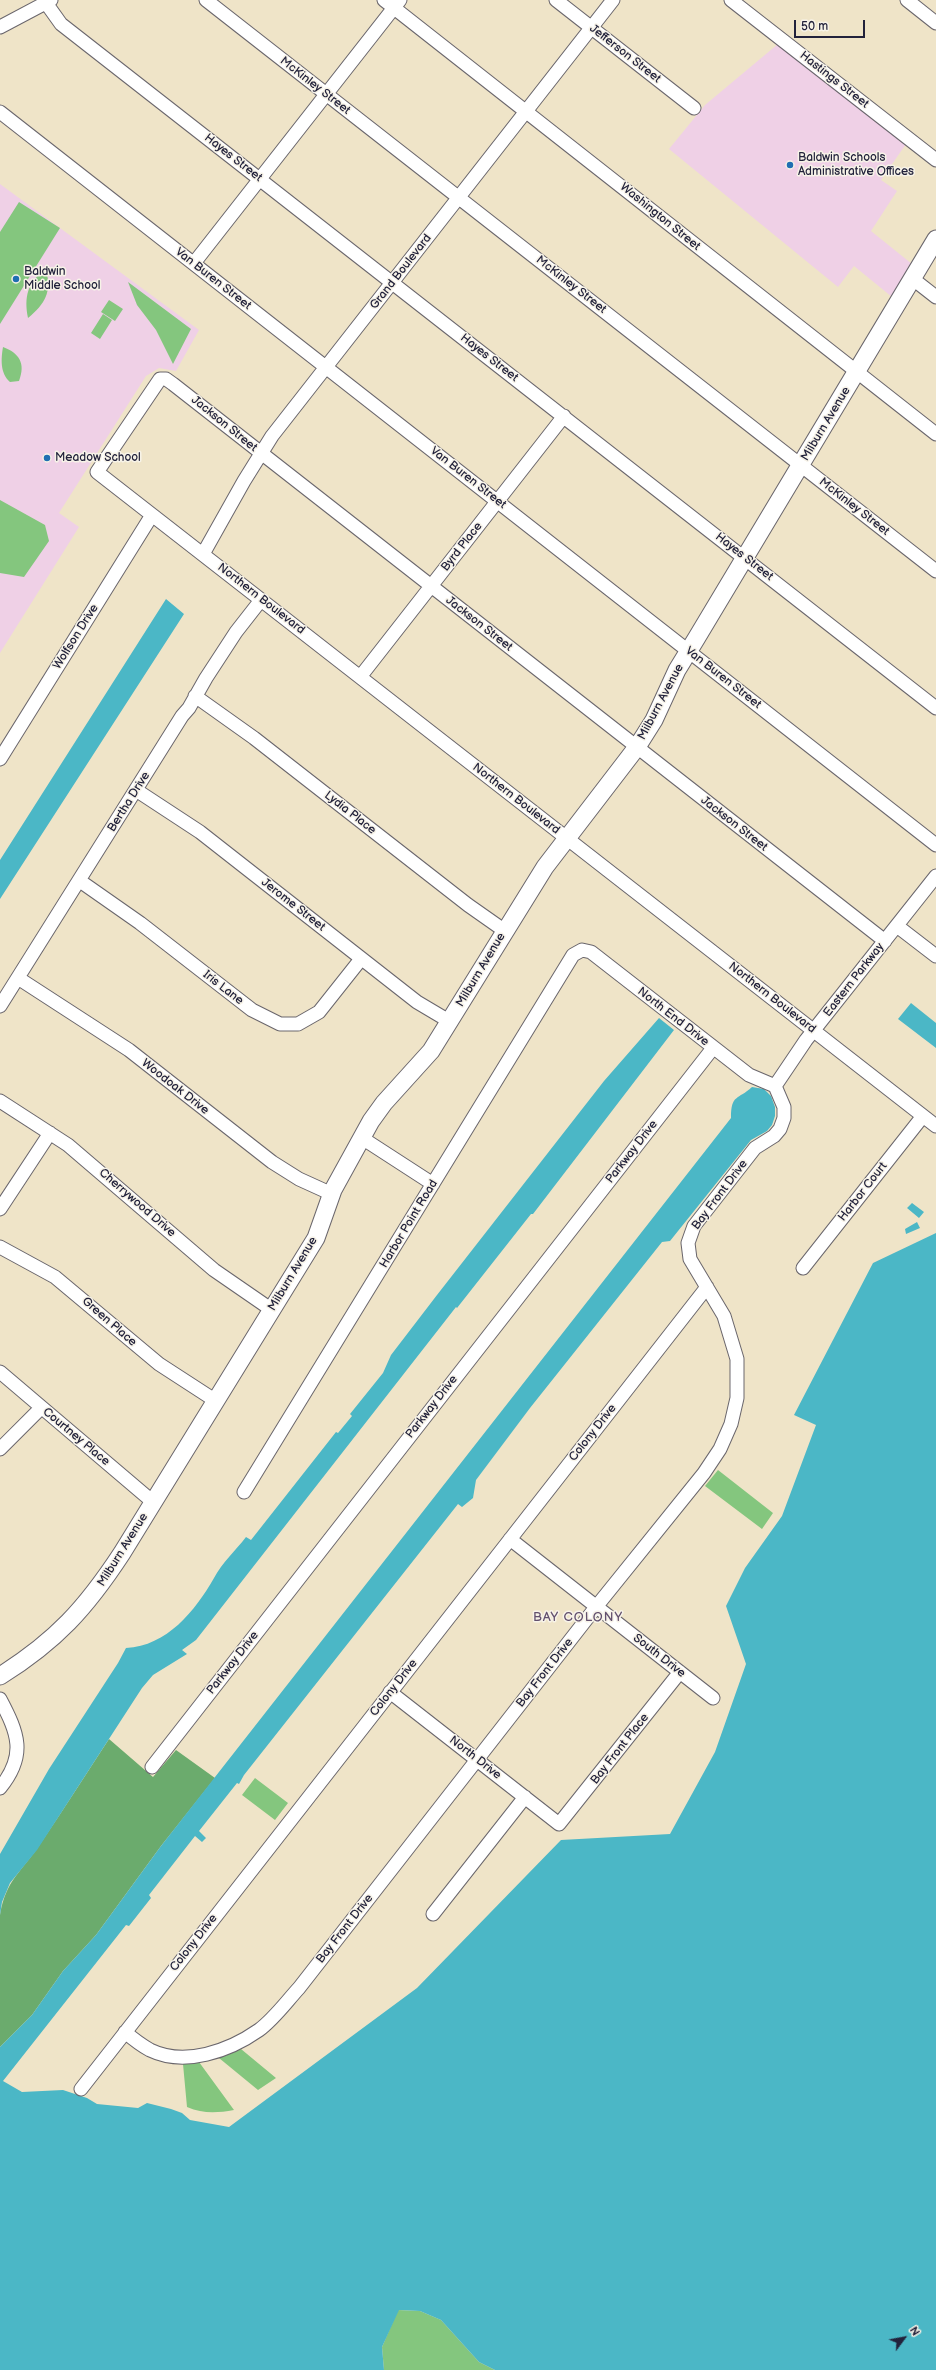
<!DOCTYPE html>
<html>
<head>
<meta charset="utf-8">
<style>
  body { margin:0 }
  #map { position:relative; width:936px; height:2370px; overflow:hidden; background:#efe4c8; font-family:"Balsamiq Sans",sans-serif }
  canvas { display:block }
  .north { position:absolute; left:884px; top:2318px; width:40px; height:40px; -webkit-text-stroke:3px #f7f3e8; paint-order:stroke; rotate:58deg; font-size:11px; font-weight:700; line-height:16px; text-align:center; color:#22223b }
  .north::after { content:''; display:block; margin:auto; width:14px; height:18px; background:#22223b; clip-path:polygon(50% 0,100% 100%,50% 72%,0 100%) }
  .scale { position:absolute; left:794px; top:20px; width:71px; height:18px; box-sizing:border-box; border:2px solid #22223b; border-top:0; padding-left:5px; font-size:12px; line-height:14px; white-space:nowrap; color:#22223b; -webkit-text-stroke:3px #f7f3e8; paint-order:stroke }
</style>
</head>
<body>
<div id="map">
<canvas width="936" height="2370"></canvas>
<div class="north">N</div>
<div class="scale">50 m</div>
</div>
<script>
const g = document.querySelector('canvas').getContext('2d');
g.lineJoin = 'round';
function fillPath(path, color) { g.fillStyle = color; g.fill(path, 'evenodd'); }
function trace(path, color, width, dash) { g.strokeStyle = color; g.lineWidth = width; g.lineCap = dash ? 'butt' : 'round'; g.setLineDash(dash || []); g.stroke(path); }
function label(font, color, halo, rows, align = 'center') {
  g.font = font + ' "Balsamiq Sans",sans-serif'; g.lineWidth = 3; g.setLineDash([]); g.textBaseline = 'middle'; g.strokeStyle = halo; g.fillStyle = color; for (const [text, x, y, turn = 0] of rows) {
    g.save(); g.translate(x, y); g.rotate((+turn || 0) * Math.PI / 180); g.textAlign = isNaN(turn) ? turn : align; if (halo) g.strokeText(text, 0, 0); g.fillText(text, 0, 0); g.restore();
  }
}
fillPath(new Path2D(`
  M778,44L906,144L881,180L897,191L871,231L912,264L892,297L854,266L838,287L669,149L705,105Z
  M0,184L199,330L176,371L159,368L146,376L59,513L79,527L0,653Z`), '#efd0e6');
fillPath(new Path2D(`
  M19,202L60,228L0,324V232Z
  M46,270C52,292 45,304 28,318C24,298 27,281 46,270Z
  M128,282L191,329L173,364L156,330L137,305Z
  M109,300L123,309L115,321L101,312Z
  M103,314L112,320L100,339L91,333Z
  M3,347C19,353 26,363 19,381L10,382C0,373 1,359 3,347Z
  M0,500L45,525L49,541L24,577L0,573Z
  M718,1470L773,1513L762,1529L705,1486Z
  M255,1778L288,1803L275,1820L242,1795Z
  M241,2049L276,2078L258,2090L219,2058Z
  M199,2062L234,2110C217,2113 203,2114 187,2107L183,2064Z
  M398,2310L420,2311L441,2320L479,2362L495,2370H384L382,2347Z`), '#84c67e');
fillPath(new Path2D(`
  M109,1739L153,1777L176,1750L215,1778L161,1846L96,1935L63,1971L32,2015L0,2047V1915C6,1879 22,1872 40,1844C64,1809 86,1774 109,1739Z`), '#6bab6d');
fillPath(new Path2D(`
  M166,599L184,614L0,899V860Z
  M911,1003L936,1023V1048L898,1019Z
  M659,1018L674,1030L533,1214H531L457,1308L456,1307L196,1640L182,1650L187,1654L153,1675L142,1688L37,1850L10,1883L2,1902L0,1915V1854L49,1769L118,1663L126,1648C167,1646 195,1611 214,1578C222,1563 236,1550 246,1537L251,1540L336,1432L338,1433L352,1416L350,1414L383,1373L391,1355L437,1295L604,1081Z
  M752,1087L764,1089L771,1096L775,1107V1116L772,1125L767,1131L751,1140L670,1241L662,1242L530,1408L476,1480L473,1498L462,1507L458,1504L244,1775L239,1784L237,1783L199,1831L206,1838L202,1842L195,1836L149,1895L151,1898L129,1926L126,1925L3,2081L22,2092L63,2090L87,2098L97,2104L138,2108L147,2103L171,2109L182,2113L190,2120L229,2127L417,1988L561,1840L670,1834L715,1752L746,1664L726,1606L745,1568L782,1516L816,1425L794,1415L873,1263L936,1233V2370H495L479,2362L441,2320L420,2311L399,2310L382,2347L384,2370H0V2047L32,2015L63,1971L96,1935L161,1846L731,1118C731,1094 738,1100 752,1087Z
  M912,1203L924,1212L919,1218L907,1208Z
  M917,1222L920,1228L906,1234L905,1229Z`), '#4bb7c6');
const minor = new Path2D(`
  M206,0L936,571
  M384,0L936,434
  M556,0L694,108
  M731,0L936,160
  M907,0L936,23
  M46,3L61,24L936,708
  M0,27L51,0
  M0,112L936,845
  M194,263L400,0
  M913,279L936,297
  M203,554L244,481L272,436L613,0
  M360,677L564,416
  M195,696L254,738L468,905L505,931
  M0,759L152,515
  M136,790L200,832L417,1002L449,1021
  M80,881L140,923L252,1010L280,1024H298L319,1012L361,959
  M897,926L936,956
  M885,941L173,384L166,379H160L97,472L936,1126
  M18,978L129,1050L272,1162L299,1179L332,1194
  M0,1006L182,716L189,708L206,678L236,632L261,600
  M775,1086L806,1040L936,876
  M0,1101L68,1145L214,1270L272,1310
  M362,1138L433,1184
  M0,1209L50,1133
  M0,1247L55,1277L159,1364L216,1401
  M803,1268L923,1116
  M0,1372L153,1502
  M0,1449L41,1408
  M244,1492L573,955L582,950L591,952L749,1075L775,1086
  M510,1539L713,1698
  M390,1692L559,1824L680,1672
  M0,1699C18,1733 27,1755 0,1788
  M152,1767L713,1048
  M433,1914L525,1797
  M125,2032C132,2038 141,2045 150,2050C185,2067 229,2051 259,2030C274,2019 287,2001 299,1988L596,1607L704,1473L720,1449L731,1424L737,1398V1359L724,1316L690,1259L688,1243L694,1226L755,1148L774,1136L780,1129L784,1118V1107L775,1086
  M81,2089L707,1287`);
const major = new Path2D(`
  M0,1676C56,1641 86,1608 122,1553L316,1238L333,1190L371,1121L384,1103L431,1051L545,867L637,747L654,720L677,670L696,639L936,239`);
trace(minor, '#6a666c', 15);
trace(major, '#6a666c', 19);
trace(minor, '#fff', 13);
trace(major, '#fff', 17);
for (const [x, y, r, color] of [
  [790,165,4,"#1f6fb2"],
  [16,279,4,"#1f6fb2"],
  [47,458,4,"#1f6fb2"]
]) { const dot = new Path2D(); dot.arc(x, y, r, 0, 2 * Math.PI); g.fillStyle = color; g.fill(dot); trace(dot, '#f7f3e8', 1.5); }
label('12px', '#22223b', '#f7f3e8', [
  ["Jefferson Street",625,54,38],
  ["Hastings Street",834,80,38],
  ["McKinley Street",315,86,38],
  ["Hayes Street",233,158,38],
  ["Washington Street",660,217,39],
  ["Grand Boulevard",401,272,-52],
  ["Van Buren Street",213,279,38],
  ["McKinley Street",571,285,38],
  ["Hayes Street",489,358,38],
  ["Jackson Street",224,424,39],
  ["Milburn Avenue",826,424,-59],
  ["Van Buren Street",468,478,38],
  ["McKinley Street",854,507,38],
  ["Byrd Place",462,547,-52],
  ["Hayes Street",744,557,38],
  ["Northern Boulevard",261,599,38],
  ["Jackson Street",479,624,38],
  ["Wolfson Drive",76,637,-58],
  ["Van Buren Street",723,678,38],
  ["Milburn Avenue",661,702,-62],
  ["Northern Boulevard",516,799,38],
  ["Bertha Drive",129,802,-58],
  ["Lydia Place",350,813,38],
  ["Jackson Street",734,824,38],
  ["Jerome Street",293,905,38],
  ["Milburn Avenue",481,970,-59],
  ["Eastern Parkway",854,980,-52],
  ["Iris Lane",223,988,38],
  ["Northern Boulevard",772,998,38],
  ["North End Drive",673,1017,38],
  ["Woodoak Drive",175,1087,38],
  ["Parkway Drive",632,1152,-52],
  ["Harbor Court",863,1192,-52],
  ["Bay Front Drive",720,1195,-53],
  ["Cherrywood Drive",137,1203,41],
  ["Harbor Point Road",409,1224,-59],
  ["Milburn Avenue",293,1274,-59],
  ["Green Place",109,1322,41],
  ["Parkway Drive",432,1407,-52],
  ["Colony Drive",593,1433,-52],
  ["Courtney Place",76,1437,40],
  ["Milburn Avenue",123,1550,-58],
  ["South Drive",659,1656,38],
  ["Parkway Drive",233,1663,-52],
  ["Bay Front Drive",545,1673,-52],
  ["Colony Drive",394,1688,-52],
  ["Bay Front Place",620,1749,-52],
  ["North Drive",475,1758,38],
  ["Bay Front Drive",345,1929,-52],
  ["Colony Drive",194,1943,-52]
]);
label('12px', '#22223b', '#f7f3e8', [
  ["Baldwin Schools",798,158],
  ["Administrative Offices",798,172],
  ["Baldwin",24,272],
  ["Middle School",24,286],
  ["Meadow School",55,458]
], 'left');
g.letterSpacing = '1px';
label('13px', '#62506e', '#f7f3e8', [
  ["BAY COLONY",578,1618]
]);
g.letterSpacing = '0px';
</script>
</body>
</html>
